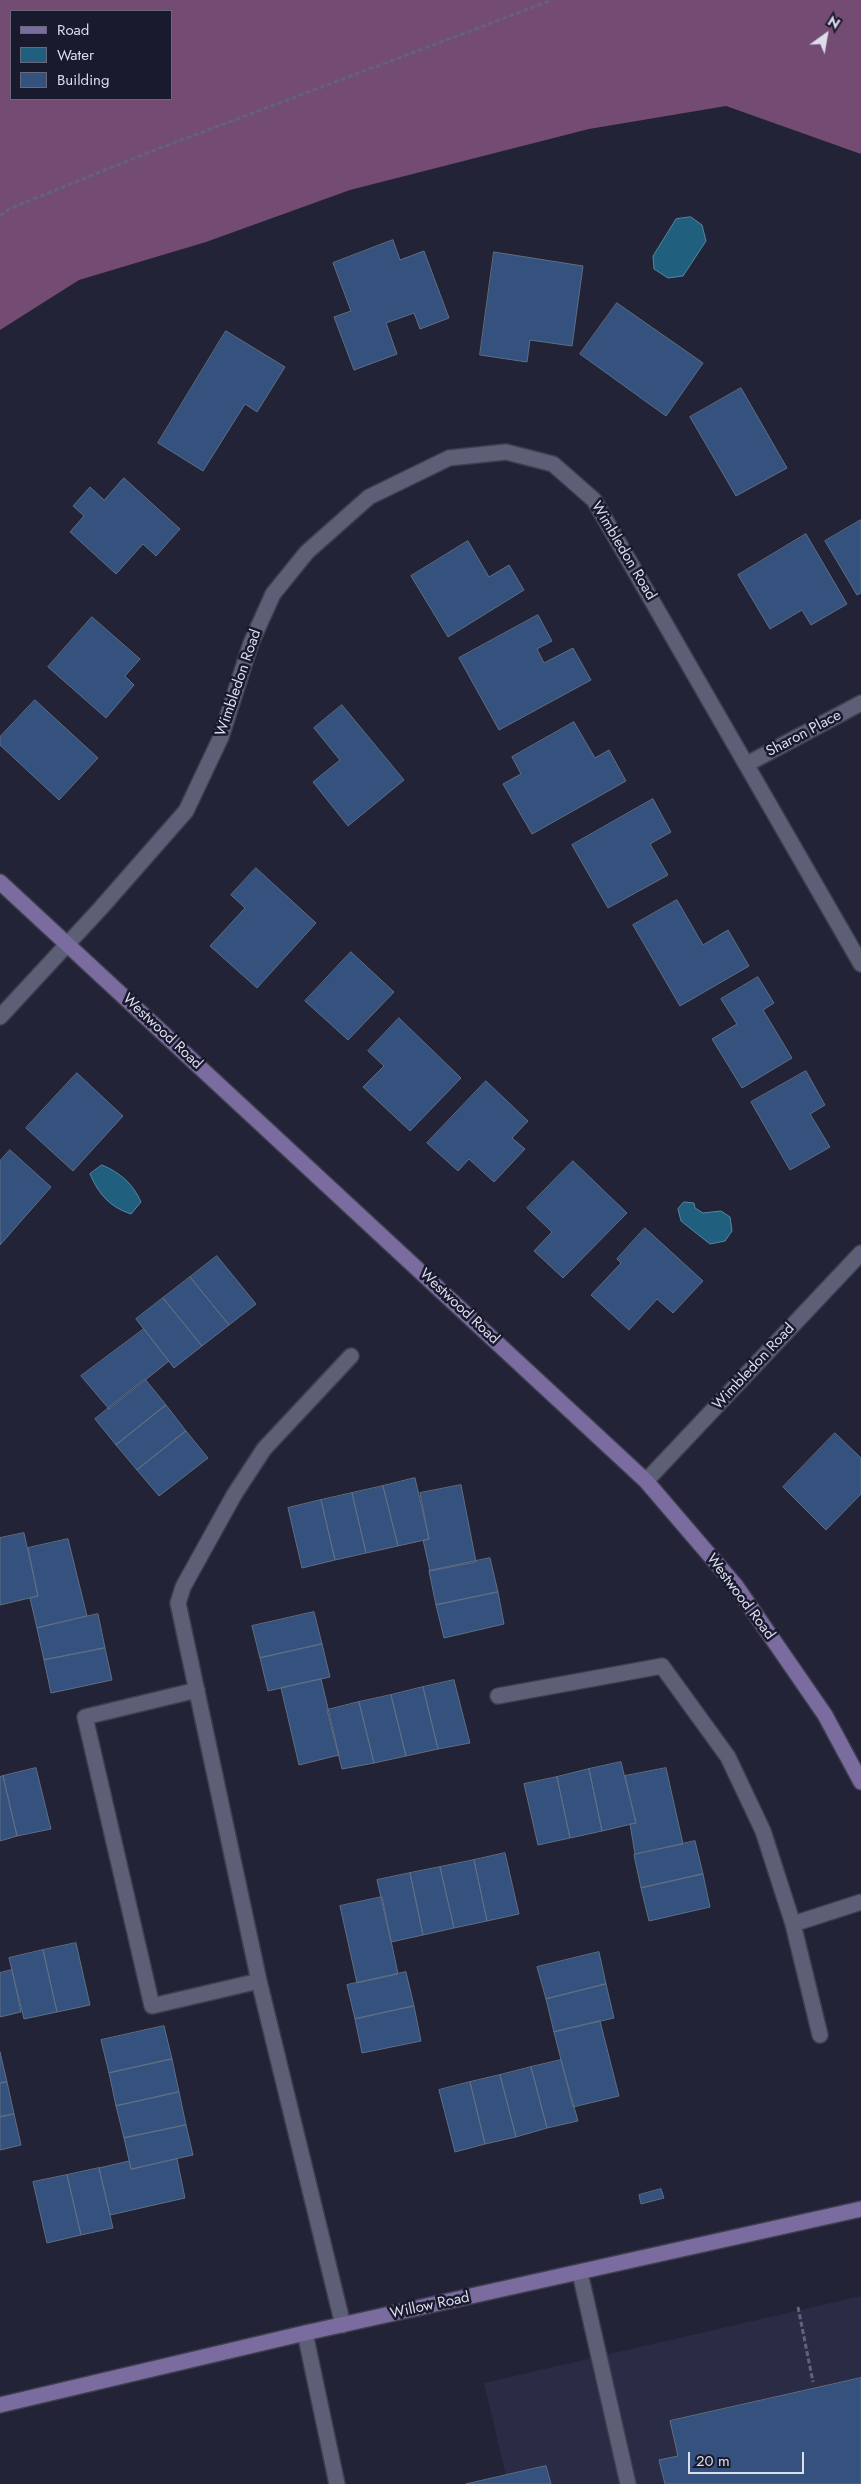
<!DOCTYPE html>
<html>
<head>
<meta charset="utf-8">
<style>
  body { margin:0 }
  #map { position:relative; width:861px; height:2484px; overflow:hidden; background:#222337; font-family:Jost,sans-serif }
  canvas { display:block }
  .legend { position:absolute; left:10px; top:10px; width:162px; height:90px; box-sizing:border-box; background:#191a2d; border:1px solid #676879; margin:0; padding:6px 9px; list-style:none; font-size:15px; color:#dbddeb }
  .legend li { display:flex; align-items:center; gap:10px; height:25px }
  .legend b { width:25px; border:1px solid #676879 }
  .north { position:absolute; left:801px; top:10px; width:50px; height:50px; -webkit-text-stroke:4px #191a2d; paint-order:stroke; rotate:32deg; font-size:14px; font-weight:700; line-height:20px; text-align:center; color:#dbddeb }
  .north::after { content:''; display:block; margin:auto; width:18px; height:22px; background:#dbddeb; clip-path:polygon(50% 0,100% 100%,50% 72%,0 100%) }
  .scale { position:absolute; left:688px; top:2452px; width:116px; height:22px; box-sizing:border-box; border:2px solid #dbddeb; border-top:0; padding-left:6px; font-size:15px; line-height:18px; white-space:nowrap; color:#dbddeb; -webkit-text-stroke:4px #191a2d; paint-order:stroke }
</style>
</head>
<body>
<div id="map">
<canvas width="861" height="2484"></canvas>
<ul class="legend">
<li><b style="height:6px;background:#7b6ca0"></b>Road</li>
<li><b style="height:14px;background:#20607e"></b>Water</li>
<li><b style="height:14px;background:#34527d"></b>Building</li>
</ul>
<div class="north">N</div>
<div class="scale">20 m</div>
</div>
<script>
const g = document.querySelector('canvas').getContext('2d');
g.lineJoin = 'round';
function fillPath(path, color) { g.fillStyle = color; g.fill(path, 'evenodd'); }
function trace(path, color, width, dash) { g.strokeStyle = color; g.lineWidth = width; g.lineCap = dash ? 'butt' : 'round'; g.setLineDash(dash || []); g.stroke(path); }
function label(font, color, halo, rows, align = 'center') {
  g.font = font + ' Jost,sans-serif'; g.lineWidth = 5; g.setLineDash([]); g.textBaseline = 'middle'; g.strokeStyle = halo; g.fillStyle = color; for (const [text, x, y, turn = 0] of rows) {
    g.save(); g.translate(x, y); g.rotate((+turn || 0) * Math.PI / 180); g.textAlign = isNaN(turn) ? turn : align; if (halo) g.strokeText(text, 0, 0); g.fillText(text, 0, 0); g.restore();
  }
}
fillPath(new Path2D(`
  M861,2296V2484H508L484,2383Z`), '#2a2c46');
fillPath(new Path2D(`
  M0,0H861V154L726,106L589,129L350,190L206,242L79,280L0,330ZM11,11H171V99H11Z`), '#744b72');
const water = new Path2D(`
  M691,217L702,225L706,241L683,276L668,278L654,269L653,256L676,219Z
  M102,1165C121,1173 133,1184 141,1202L131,1214C110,1207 99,1195 90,1174Z
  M684,1202L694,1203L695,1208L703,1213L721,1211L730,1217L732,1231L725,1241L710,1244L681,1221L678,1209Z`);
fillPath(water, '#20607e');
trace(water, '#58869f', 1);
const building = new Path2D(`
  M393,240L400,260L424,251L449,318L420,329L414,313L386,323L397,354L354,370L334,317L351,311L333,263Z
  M494,252L583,266L572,346L530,340L527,362L480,355Z
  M617,303L703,363L666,416L580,354Z
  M226,331L285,367L257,412L245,404L203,471L158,443Z
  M741,388L787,468L736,496L690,417Z
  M124,478L180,529L156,556L143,544L116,574L70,532L84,516L73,506L90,487L104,500Z
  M861,520V593L857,595L825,541Z
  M806,534L847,604L811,625L802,610L770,629L738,575Z
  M468,541L489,577L509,565L524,590L448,637L411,576Z
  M538,615L552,641L537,649L544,663L573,648L591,680L499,730L459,658Z
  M92,617L140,659L125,676L134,685L106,718L48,667Z
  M35,700L98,758L59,800L0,745V737Z
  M342,705L404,780L348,826L313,782L340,760L314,728Z
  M574,722L595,758L609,750L626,781L532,834L503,784L521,774L512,757Z
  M653,799L671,832L650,844L668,875L608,908L572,845Z
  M256,868L316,923L257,988L210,946L245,908L231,895Z
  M677,900L703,945L728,930L749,966L680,1006L633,925Z
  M351,952L394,992L348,1040L305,1001Z
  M758,977L774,1003L763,1010L792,1058L742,1088L712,1039L737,1024L721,999Z
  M399,1018L461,1078L410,1131L363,1087L384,1066L368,1051Z
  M806,1071L825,1105L810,1114L830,1147L790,1170L751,1102Z
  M77,1073L123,1116L73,1171L26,1128Z
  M486,1081L528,1121L512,1138L525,1149L494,1182L469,1159L458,1171L427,1143Z
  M10,1150L51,1187L0,1245V1161Z
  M573,1161L627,1213L563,1278L534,1251L552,1232L527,1208Z
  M645,1228L703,1281L673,1313L657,1299L629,1330L591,1295L621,1263L617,1259Z
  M217,1256L256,1304L229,1325L190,1277Z
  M190,1277L229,1325L202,1346L163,1298Z
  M163,1298L202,1346L174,1368L136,1319Z
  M144,1329L169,1361L109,1409L81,1376Z
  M145,1379L166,1405L116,1445L95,1419Z
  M166,1405L186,1431L137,1470L116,1445Z
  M186,1431L208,1458L159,1496L137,1470Z
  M835,1433L861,1458V1494L826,1530L783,1487Z
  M415,1478L429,1539L398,1546L383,1486Z
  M461,1485L476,1562L430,1571L423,1540L429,1539L420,1493Z
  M383,1486L398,1546L366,1553L352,1493Z
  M352,1493L366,1553L335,1560L321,1500Z
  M321,1500L335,1560L302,1568L288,1508Z
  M24,1533L38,1596L0,1605V1538Z
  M68,1539L87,1616L37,1628L30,1598L38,1596L28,1548Z
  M490,1558L498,1592L436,1605L429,1571Z
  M498,1592L504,1624L444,1638L436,1605Z
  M314,1612L322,1644L260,1658L252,1626Z
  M98,1614L105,1648L44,1660L37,1628Z
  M322,1644L330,1677L268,1691L260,1658Z
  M105,1648L112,1680L51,1693L44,1660Z
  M321,1679L339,1755L299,1765L281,1688Z
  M454,1680L470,1743L438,1749L423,1687Z
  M423,1687L438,1749L406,1756L391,1695Z
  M391,1695L406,1756L374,1763L359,1702Z
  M359,1702L374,1763L342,1769L327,1710Z
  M621,1762L636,1823L602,1831L589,1769Z
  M36,1768L51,1829L17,1836L3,1776Z
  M666,1768L683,1844L635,1854L630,1824L636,1823L625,1776Z
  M589,1769L602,1831L570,1838L557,1777Z
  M3,1776L17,1836L0,1841V1777Z
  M557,1777L570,1838L538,1845L524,1784Z
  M695,1841L703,1874L641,1888L634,1855Z
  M505,1853L519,1914L487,1921L474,1860Z
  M474,1860L487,1921L454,1928L440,1867Z
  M440,1867L454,1928L423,1935L410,1873Z
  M410,1873L423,1935L391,1942L377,1880Z
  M703,1874L710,1907L649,1921L641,1888Z
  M382,1897L398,1974L357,1983L340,1906Z
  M76,1943L90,2005L57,2012L43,1950Z
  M43,1950L57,2012L24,2019L9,1958Z
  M599,1952L606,1984L546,1999L537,1967Z
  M12,1970L21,2012L0,2017V1973Z
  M406,1972L414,2006L355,2019L347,1985Z
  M606,1984L614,2018L554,2032L546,1999Z
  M414,2006L421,2041L362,2053L355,2019Z
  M600,2021L619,2096L573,2107L554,2032Z
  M164,2026L172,2059L109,2073L101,2040Z
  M0,2052L7,2082L0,2083Z
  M172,2059L179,2092L116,2106L109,2073Z
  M561,2060L578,2121L547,2128L531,2067Z
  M531,2067L547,2128L516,2137L500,2075Z
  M500,2075L516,2137L485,2144L470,2082Z
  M7,2082L14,2114L0,2117V2083Z
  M470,2082L485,2144L455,2152L439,2090Z
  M179,2092L186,2125L124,2138L116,2106Z
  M14,2114L21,2145L0,2150V2117Z
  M186,2125L193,2155L131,2169L124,2138Z
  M177,2159L185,2198L110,2215L99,2168L129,2161L131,2169Z
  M99,2168L113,2228L81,2235L67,2175Z
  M67,2175L81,2235L47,2243L33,2182Z
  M661,2189L664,2198L641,2204L639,2195Z
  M861,2378V2484H665L659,2460L678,2456L670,2421Z
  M546,2466L551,2484H466Z`);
fillPath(building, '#34527d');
trace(building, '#5f6e83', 1);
const lane = new Path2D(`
  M197,1690L85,1717L152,2006L259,1981
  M498,1696L662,1666L728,1757L763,1831L793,1924L861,1902
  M793,1924L820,2035
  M580,2273L628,2484
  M343,2325L259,1981L178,1603L183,1587L234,1495L264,1449L351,1356
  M305,2333L337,2484`);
const street = new Path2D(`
  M747,764L861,703
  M0,1017L100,909L186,811L221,737L251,643L273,594L307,552L369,497L449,458L506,452L553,464L594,500L861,964
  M646,1481L861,1253`);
const secondary = new Path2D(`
  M0,882L646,1481L736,1586L825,1715L861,1782
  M0,2405L305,2333L861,2209`);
trace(lane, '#3e3e4f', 18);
trace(street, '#3e3e4f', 18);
trace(secondary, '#3e3e4f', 18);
trace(new Path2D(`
  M0,216L9,209L147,153L552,0
  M798,2307L813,2382`), '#626476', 3, [5, 2.5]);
trace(lane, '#5d5f77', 15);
trace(street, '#5d5f77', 15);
trace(secondary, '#7b6ca0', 15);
label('15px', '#dbddeb', '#191a2d', [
  ["Wimbledon Road",623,551,59],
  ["Wimbledon Road",239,683,-71],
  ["Sharon Place",804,734,-28],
  ["Westwood Road",162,1032,43],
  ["Westwood Road",459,1307,43],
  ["Wimbledon Road",754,1367,-47],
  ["Westwood Road",740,1597,53],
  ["Willow Road",430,2306,-12]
]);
</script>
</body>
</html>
